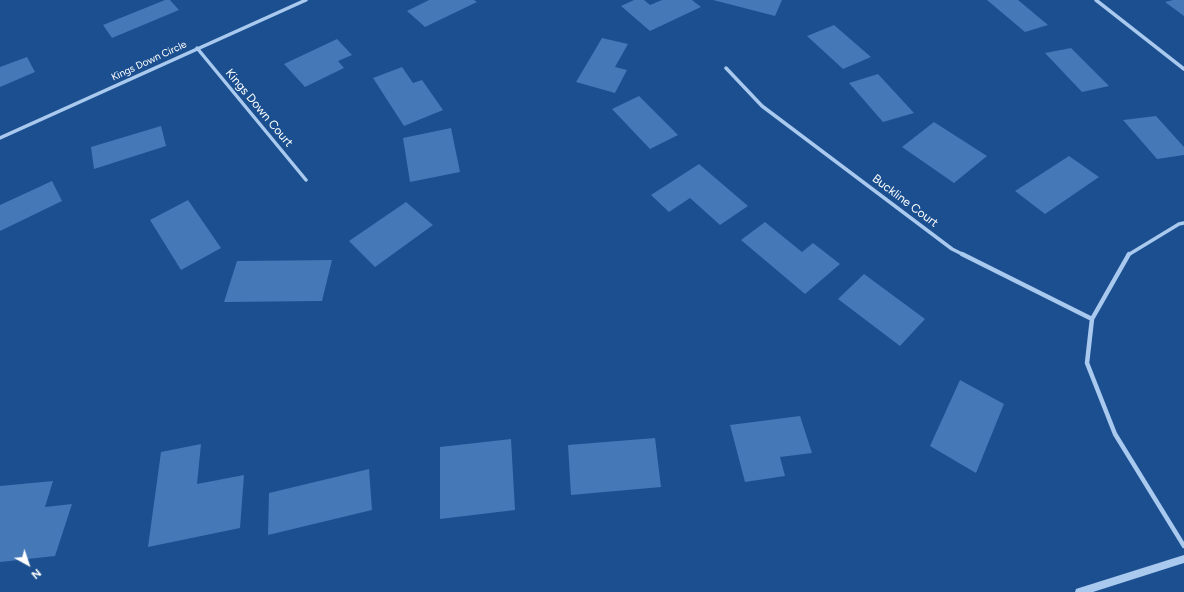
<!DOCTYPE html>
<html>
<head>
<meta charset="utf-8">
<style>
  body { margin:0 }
  #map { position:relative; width:1184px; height:592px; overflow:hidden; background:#1b4f8f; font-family:Figtree,sans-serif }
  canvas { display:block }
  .north { position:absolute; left:8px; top:544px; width:40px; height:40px; -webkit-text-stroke:3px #1b4f8f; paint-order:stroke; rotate:140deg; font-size:11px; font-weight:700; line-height:16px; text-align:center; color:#fff }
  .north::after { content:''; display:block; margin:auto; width:14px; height:18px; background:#fff; clip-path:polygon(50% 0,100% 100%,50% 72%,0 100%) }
</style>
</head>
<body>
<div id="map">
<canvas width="1184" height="592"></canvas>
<div class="north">N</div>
</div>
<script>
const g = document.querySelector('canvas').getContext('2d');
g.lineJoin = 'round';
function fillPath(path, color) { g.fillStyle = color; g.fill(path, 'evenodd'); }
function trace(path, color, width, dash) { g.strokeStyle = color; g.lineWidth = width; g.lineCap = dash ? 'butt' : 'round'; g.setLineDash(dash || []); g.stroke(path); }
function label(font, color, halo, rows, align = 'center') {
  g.font = font + ' Figtree,sans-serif'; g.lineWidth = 3; g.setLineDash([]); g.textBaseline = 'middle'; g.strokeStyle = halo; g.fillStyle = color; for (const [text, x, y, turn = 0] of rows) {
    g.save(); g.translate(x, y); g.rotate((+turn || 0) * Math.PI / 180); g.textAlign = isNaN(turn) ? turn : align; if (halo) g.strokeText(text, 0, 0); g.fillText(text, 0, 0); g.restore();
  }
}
fillPath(new Path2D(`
  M165,0H170L179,10L112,38L103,25Z
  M429,0H474L477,2L425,27L407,11Z
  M634,0H644L650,5L662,0H692L701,7L650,31L621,6Z
  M713,0H782L775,16Z
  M987,0H1018L1048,25L1025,32Z
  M1173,0H1184V16L1165,2Z
  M834,25L871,57L843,69L807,36Z
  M602,38L628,44L615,67L627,70L615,93L576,82Z
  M337,39L352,55L338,61L344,68L305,87L284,64Z
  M1071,48L1109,86L1082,92L1045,53Z
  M27,57L35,72L0,87V67Z
  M402,67L413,83L422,80L443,110L404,126L373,78Z
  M878,74L914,113L883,122L849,83Z
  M639,96L678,135L650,149L612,109Z
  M1156,116L1184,147V155L1157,159L1123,120Z
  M934,122L987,156L954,183L902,147Z
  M161,126L166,146L94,169L91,147Z
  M451,128L460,172L410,182L403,138Z
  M1069,156L1099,177L1045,214L1015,191Z
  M699,164L748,206L720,225L690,198L669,212L651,195Z
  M52,181L62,201L0,231V205Z
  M188,200L221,248L181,270L150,220Z
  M406,202L433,225L375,267L349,241Z
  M765,222L802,252L813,243L840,264L805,294L741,240Z
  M332,260L322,301L224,302L237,261Z
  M864,274L925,319L900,346L838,299Z
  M960,380L1004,404L976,473L930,446Z
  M800,416L812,453L780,457L785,476L745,482L730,425Z
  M655,438L661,487L571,495L568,445Z
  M511,439L515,510L440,519V447Z
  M201,444L197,484L244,475L240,528L148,547L161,452Z
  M369,469L372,510L268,535L269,493Z
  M53,481L45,507L72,504L55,556L0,562V486Z`), '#4478b7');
trace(new Path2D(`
  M1096,0L1184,69
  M197,48L306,180
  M726,68L762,106L952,249L964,255
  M0,138L306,0
  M1128,255L1179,224L1184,223`), '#a9c9ee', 3.5);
trace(new Path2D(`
  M962,254L1092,319
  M1129,254L1092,319L1087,363L1115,434L1184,546`), '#a9c9ee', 4.5);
fillPath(new Path2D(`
  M1184,555V563L1093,592H1075L1076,589L1079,588Z`), '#a9c9ee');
label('10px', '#fff', '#1b4f8f', [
  ["Kings Down Circle",149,61,-25]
]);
label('12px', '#fff', '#1b4f8f', [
  ["Kings Down Court",259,108,50],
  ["Buckline Court",905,201,37]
]);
</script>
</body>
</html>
